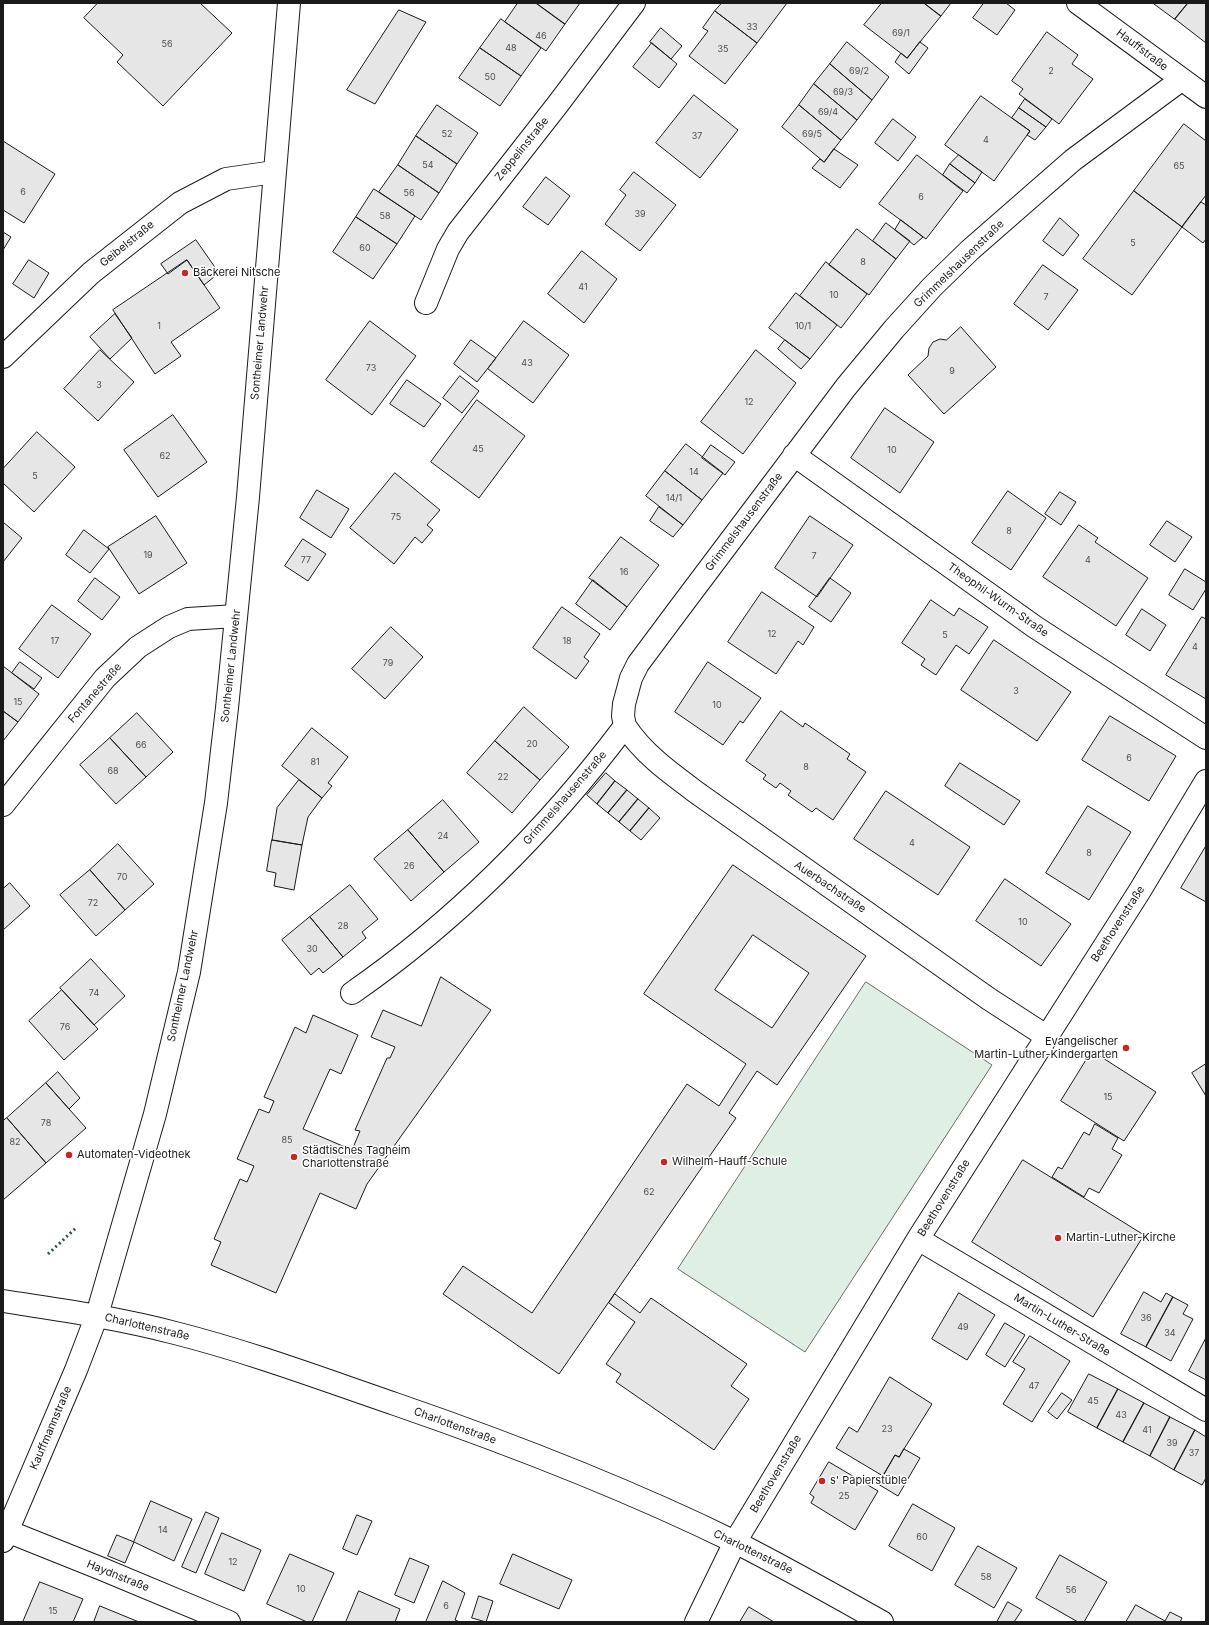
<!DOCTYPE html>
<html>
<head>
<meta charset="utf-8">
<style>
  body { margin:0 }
  #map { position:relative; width:1209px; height:1625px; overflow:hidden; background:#fff; font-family:Inter,sans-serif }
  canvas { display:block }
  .frame { position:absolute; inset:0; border:4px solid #1a1a1a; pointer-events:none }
</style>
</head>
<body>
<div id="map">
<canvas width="1209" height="1625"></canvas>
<div class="frame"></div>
</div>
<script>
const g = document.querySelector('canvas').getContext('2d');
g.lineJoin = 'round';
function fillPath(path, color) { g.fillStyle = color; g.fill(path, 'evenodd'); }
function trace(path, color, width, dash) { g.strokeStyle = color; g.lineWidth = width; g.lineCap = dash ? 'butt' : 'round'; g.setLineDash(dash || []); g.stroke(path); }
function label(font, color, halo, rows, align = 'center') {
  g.font = font + ' Inter,sans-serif'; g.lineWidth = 3; g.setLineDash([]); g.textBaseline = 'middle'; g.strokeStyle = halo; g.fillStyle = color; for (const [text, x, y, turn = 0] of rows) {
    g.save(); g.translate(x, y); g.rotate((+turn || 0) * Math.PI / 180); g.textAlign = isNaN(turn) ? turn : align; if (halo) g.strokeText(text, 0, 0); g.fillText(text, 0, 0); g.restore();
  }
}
const green = new Path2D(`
  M866,982L992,1065L805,1352L678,1269Z`);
fillPath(green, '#e0efe3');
trace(green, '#6a6a6a', 1);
const building = new Path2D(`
  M98,3H200L232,33L163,106L117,62L123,55L84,18Z
  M518,3H536L565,24L546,51L505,22Z
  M536,3H580L565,24Z
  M722,3H787L757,43L715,11Z
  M882,3H924L941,16L907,58L864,25Z
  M924,3H951L941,16Z
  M984,3H1006L1015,10L997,35L973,18Z
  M1153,3H1188L1175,19Z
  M1188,3H1206V43L1175,19Z
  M399,10L426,22L375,104L347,90Z
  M715,11L757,43L725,84L689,56L708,31L703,28Z
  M501,19L541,48L521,76L480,48Z
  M661,28L682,46L671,59L650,42Z
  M1047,32L1078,55L1072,64L1093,79L1059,124L1019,94L1023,89L1012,81Z
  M847,42L889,77L872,100L830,64Z
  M920,42L928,48L909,74L895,62L901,53L907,58Z
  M652,43L677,64L659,88L633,67Z
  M480,48L521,76L500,106L459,78Z
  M830,64L872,100L857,120L814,84Z
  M814,84L857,120L841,140L799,105Z
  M694,95L738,130L700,178L656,143Z
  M981,96L1030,131L994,181L945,145Z
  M1025,99L1052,119L1046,127L1019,108Z
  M437,105L478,133L457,164L416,136Z
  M799,105L841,140L824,162L782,127Z
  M1019,108L1046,127L1035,140L1027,135L1030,131L1012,118Z
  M893,119L916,137L898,161L875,143Z
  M1184,124L1206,141V195L1182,227L1134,191Z
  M416,136L457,164L439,193L398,165Z
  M3,141L55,174L24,223L3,210Z
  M834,149L858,165L840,188L812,168L820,159L824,162Z
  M917,155L963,191L926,239L879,204Z
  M959,155L982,172L975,183L950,164Z
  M950,164L975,183L967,193L943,175Z
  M398,165L439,193L421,220L379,192Z
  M634,172L676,205L640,251L605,224L626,195L620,190Z
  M546,177L570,196L548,225L523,207Z
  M374,189L415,216L397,244L356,217Z
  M1134,191L1182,227L1132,295L1083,259Z
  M1201,202L1206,205V239L1203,243L1182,227Z
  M356,217L397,244L373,279L333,252Z
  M1060,218L1079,235L1063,256L1043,241Z
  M901,220L923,237L914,245L895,230Z
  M886,223L910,241L896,259L873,241Z
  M857,229L896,259L869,295L829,265Z
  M3,232L11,237L3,250Z
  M196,240L219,273L204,285L187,260L168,274L161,264Z
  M582,251L617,279L584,323L548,294Z
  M29,260L49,273L34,298L13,284Z
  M187,260L220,308L171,342L181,356L155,374L113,310Z
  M826,262L867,294L841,328L800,296Z
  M1043,265L1078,290L1048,330L1014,304Z
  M796,293L837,325L810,359L769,328Z
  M115,314L132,338L110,359L90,337Z
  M370,321L416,356L372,415L326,380Z
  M524,321L569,355L533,403L488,369Z
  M961,327L996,367L944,414L908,375L928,356L929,348L933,342L940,339L946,340Z
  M471,340L496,358L477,382L454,364Z
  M785,340L810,359L801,369L778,349Z
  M100,350L134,382L98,421L64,389Z
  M756,350L796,383L743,454L701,422Z
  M460,376L479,391L462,413L443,398Z
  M407,380L441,404L424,427L390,404Z
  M477,400L525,436L479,498L431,462Z
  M885,408L934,442L900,493L851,458Z
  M173,415L207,462L158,497L124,450Z
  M37,432L75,467L34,512L3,483V469Z
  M686,444L723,473L702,500L665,471Z
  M711,445L735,462L725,475L702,458Z
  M665,471L702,500L683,525L646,496Z
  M395,473L440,510L427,525L433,530L422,543L415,537L394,564L350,528Z
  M317,490L349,509L331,538L300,518Z
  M1008,491L1046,518L1011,570L972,543Z
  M1060,492L1076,502L1061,525L1045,514Z
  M659,507L683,525L673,537L650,521Z
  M156,516L187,563L139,594L108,547Z
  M810,516L853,545L817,597L775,568Z
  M1167,521L1192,537L1175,562L1150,545Z
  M3,522L22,538L3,562Z
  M1079,525L1098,538L1095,542L1148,578L1116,626L1043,577Z
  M84,530L109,549L90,573L66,555Z
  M621,537L659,565L627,607L589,578Z
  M303,539L326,554L308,581L285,566Z
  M1185,569L1206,582V589L1193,610L1169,595Z
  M95,578L120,597L102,620L78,601Z
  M830,578L851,593L831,622L809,607Z
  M593,580L627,607L610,630L576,604Z
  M762,592L814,627L803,645L798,641L776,674L728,642Z
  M931,600L954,616L959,608L988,627L969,654L956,645L936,675L921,665L925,659L902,643Z
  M52,605L91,634L58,678L19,649Z
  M562,607L600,634L584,657L589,661L576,679L533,648Z
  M1142,609L1166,625L1150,651L1126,635Z
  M1202,617L1206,619V699L1166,675Z
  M391,627L423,657L385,699L352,669Z
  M994,640L1071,692L1037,741L961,690Z
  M20,662L42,678L34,689L12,673Z
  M708,662L761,698L743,723L740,721L723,745L675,712Z
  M3,666L39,694L18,722L3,711Z
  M524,707L569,747L540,780L495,741Z
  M3,711L18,722L3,741Z
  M781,711L803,727L805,723L850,754L847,759L866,772L833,820L816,808L812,812L788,795L791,791L780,783L776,788L763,779L766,775L746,761Z
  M137,713L173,752L146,777L110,738Z
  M1110,716L1176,756L1149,801L1082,760Z
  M312,728L348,757L328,783L332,786L322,798L282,766Z
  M110,738L146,777L116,804L80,765Z
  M495,741L540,780L512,813L467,773Z
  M960,763L1020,801L1004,825L945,786Z
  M606,773L615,781L597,804L587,795Z
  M299,780L322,798L308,817L302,845L272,840L277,808Z
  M615,781L627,790L608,813L597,804Z
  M627,790L638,799L619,822L608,813Z
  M886,791L970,847L938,895L854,839Z
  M638,799L649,808L630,831L619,822Z
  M443,800L479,842L444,872L408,830Z
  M1088,806L1131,832L1089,900L1046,873Z
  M649,808L660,818L641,840L630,831Z
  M408,830L444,872L411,901L374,859Z
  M272,840L302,845L294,890L274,886L276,873L267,871Z
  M118,844L154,884L125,910L90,870Z
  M1206,846V902L1181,888Z
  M733,865L866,956L777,1085L757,1071L729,1113L736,1118L559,1374L443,1294L463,1266L532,1313L687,1084L719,1106L746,1064L644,994ZM753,935L809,973L772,1028L715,990Z
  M90,870L125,910L96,936L60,895Z
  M1005,879L1071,924L1041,966L976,921Z
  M10,883L30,906L3,930V889Z
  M350,885L378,919L362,932L366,938L343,957L310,917Z
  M310,917L343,957L323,973L319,968L311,975L282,940Z
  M91,959L125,996L94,1025L60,988Z
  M441,977L491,1010L367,1184L356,1209L320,1193L276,1293L211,1265L221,1242L214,1239L240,1179L247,1182L254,1166L237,1159L259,1109L269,1113L274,1101L264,1097L295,1027L306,1033L313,1015L358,1035L341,1074L330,1069L303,1129L352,1150L360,1131L355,1130L387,1058H390L395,1047L371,1037L383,1010L421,1026Z
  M62,990L98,1029L64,1060L29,1021Z
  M1092,1051L1156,1092L1124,1141L1061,1101Z
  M1206,1064V1096L1192,1073Z
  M58,1072L80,1098L69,1109L46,1083Z
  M46,1083L86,1128L46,1163L7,1118Z
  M7,1118L46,1163L3,1200V1121Z
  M1095,1124L1118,1138L1112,1149L1122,1155L1099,1193L1089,1188L1084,1197L1052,1177L1058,1167L1062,1169L1084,1132L1089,1135Z
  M1023,1160L1144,1235L1093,1317L972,1242Z
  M1144,1292L1161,1302L1166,1293L1173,1297L1146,1347L1121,1334Z
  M959,1293L995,1315L967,1360L932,1339Z
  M615,1294L640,1313L651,1298L747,1364L731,1386L749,1399L714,1450L616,1382L621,1374L606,1364L635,1322L609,1303Z
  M1173,1297L1188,1305L1183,1314L1193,1319L1171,1361L1146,1347Z
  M1005,1323L1025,1335L1005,1367L986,1355Z
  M1030,1336L1070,1361L1032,1422L1003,1404L1025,1369L1013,1362Z
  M1206,1338V1380L1189,1371Z
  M1089,1374L1118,1389L1097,1428L1068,1412Z
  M890,1377L932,1404L899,1457L895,1455L883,1476L836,1448L849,1427L857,1432Z
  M1118,1389L1144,1403L1123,1442L1097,1428Z
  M1062,1393L1072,1400L1057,1419L1048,1412Z
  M1144,1403L1170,1417L1150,1456L1123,1442Z
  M1170,1417L1195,1430L1174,1470L1150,1456Z
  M1195,1430L1206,1437V1478L1202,1485L1174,1470Z
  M904,1449L920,1458L898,1496L878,1484L895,1455L899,1457Z
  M829,1462L878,1491L855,1530L811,1503L814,1497L810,1494Z
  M151,1501L192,1519L174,1561L134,1542Z
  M913,1504L955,1528L932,1571L889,1546Z
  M206,1512L219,1518L196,1573L182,1567Z
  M357,1515L372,1521L357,1555L343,1549Z
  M222,1533L261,1550L244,1591L205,1574Z
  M117,1535L134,1542L125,1563L108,1556Z
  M978,1546L1017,1568L994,1608L955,1585Z
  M290,1554L334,1573L312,1622H307L267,1604Z
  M513,1554L572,1580L559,1609L500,1584Z
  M1060,1555L1107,1582L1084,1622H1078L1036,1598Z
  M410,1558L429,1566L414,1603L395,1595Z
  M443,1581L465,1593L455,1620L460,1622H426Z
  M40,1582L83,1599L73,1622H23Z
  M359,1591L400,1609L395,1622H346Z
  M479,1596L493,1601L486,1622L472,1618Z
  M1008,1602L1022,1610L1014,1622H997Z
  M1136,1605L1165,1621L1170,1612L1182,1618L1180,1622H1126Z
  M100,1606L139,1622H94Z
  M749,1607L774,1622H740Z`);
fillPath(building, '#e6e6e6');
trace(building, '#1a1a1a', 1);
const minor = new Path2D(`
  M1078,3L1206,97
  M426,303L448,249L458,232L558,104L634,3
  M3,357L91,273L180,203L226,179L274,172
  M794,455L1035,627L1206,738
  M625,726C644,755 673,775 700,795L989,999L1046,1036
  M3,805L105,678L138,647L169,627L188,619L236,616
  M352,993C457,920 549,827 625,726L623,716L624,704L631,678L638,664L679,609L846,387L894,329L932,287L970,250L1073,160L1181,80
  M918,1239L1206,1410
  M7,1531L102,1569L229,1622
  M696,1622L735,1542L918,1239L1139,892L1206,781`);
const tertiary = new Path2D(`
  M3,1541L76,1370L97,1315L155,1114L189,972L216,803L227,708L248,497L289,3`);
const secondary = new Path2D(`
  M3,1301C61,1310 118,1318 175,1333C250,1352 322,1379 395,1404C511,1444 627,1489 737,1543C786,1568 834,1595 882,1622`);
trace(minor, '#1a1a1a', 24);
trace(tertiary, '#1a1a1a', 24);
trace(secondary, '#1a1a1a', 24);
trace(minor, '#fff', 22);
trace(tertiary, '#fff', 22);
trace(secondary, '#fff', 22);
trace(new Path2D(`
  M48,1254L77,1227`), '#2b5a34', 3, [2, 3]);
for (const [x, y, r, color] of [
  [185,273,4,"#c62828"],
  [1126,1048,4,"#c62828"],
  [69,1155,4,"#c62828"],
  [294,1157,4,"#c62828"],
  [664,1162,4,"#c62828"],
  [1058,1238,4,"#c62828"],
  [822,1481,4,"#c62828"]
]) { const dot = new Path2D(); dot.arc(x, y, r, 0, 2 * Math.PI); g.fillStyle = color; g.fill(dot); trace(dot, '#fff', 1.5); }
label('9px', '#4d4d4d', null, [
  ["33",752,27],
  ["69/1",901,33],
  ["46",541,36],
  ["56",167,44],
  ["48",511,48],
  ["35",723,49],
  ["69/2",859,71],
  ["2",1051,71],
  ["50",490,77],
  ["69/3",843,92],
  ["69/4",828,112],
  ["52",447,134],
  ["69/5",812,134],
  ["37",697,136],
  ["4",986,140],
  ["54",428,165],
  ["65",1179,166],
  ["6",23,192],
  ["56",409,193],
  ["6",921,197],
  ["39",640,214],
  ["58",385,216],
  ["5",1133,243],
  ["60",365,248],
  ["8",863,262],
  ["41",583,287],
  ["10",834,295],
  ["7",1046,297],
  ["1",159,326],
  ["10/1",803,326],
  ["43",527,363],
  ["73",371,368],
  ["9",952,371],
  ["3",99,385],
  ["12",749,402],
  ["45",478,449],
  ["10",892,450],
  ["62",165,456],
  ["14",694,472],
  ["5",35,476],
  ["14/1",674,498],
  ["75",396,517],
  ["8",1009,531],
  ["19",148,555],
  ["7",814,556],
  ["77",306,560],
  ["4",1088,560],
  ["16",624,572],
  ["12",772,634],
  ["5",945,635],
  ["17",55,641],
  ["18",567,641],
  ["4",1195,647],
  ["79",388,663],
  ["3",1016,691],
  ["15",18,702],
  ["10",717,705],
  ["20",532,744],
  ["66",141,745],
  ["6",1129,758],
  ["81",315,762],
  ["8",806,767],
  ["68",113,771],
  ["22",503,777],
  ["24",443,836],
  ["4",912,843],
  ["8",1089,853],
  ["26",409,866],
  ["70",122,877],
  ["72",93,903],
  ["10",1023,922],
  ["28",343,926],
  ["30",312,949],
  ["74",94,993],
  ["76",65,1027],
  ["15",1108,1097],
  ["78",46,1123],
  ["85",287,1140],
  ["82",15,1142],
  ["62",649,1192],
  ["36",1146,1318],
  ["49",963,1327],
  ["34",1170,1333],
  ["47",1034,1386],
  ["45",1093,1401],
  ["43",1121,1415],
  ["23",887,1429],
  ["41",1147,1430],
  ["39",1172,1443],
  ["37",1194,1453],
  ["25",844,1496],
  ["14",163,1530],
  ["60",922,1537],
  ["12",233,1562],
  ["58",986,1577],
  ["10",301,1589],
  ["56",1071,1590],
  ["6",446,1606],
  ["15",53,1611]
]);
label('11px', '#1a1a1a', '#fff', [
  ["Hauffstraße",1142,50,37],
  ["Zeppelinstraße",522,149,-51],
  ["Geibelstraße",127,244,-39],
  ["Grimmelshausenstraße",959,264,-44],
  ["Sontheimer Landwehr",260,343,-85],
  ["Grimmelshausenstraße",744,522,-53],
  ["Theophil-Wurm-Straße",998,600,35],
  ["Sontheimer Landwehr",231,666,-84],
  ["Fontanestraße",95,693,-49],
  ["Grimmelshausenstraße",565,798,-49],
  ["Auerbachstraße",830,887,34],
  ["Beethovenstraße",1118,924,-57],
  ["Sontheimer Landwehr",183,986,-78],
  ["Beethovenstraße",944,1198,-58],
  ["Martin-Luther-Straße",1062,1325,31],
  ["Charlottenstraße",147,1327,13],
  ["Charlottenstraße",455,1426,20],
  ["Kauffmannstraße",51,1428,-67],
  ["Beethovenstraße",776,1474,-59],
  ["Charlottenstraße",753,1552,26],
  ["Haydnstraße",118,1576,22]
]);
label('11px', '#1a1a1a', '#fff', [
  ["Bäckerei Nitsche",193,273],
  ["Evangelischer",1118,1042,"right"],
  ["Martin-Luther-Kindergarten",1118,1055,"right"],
  ["Städtisches Tagheim",302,1151],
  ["Charlottenstraße",302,1164],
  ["Automaten-Videothek",77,1155],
  ["Wilhelm-Hauff-Schule",672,1162],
  ["Martin-Luther-Kirche",1066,1238],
  ["s' Papierstüble",830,1481]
], 'left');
</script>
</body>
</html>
